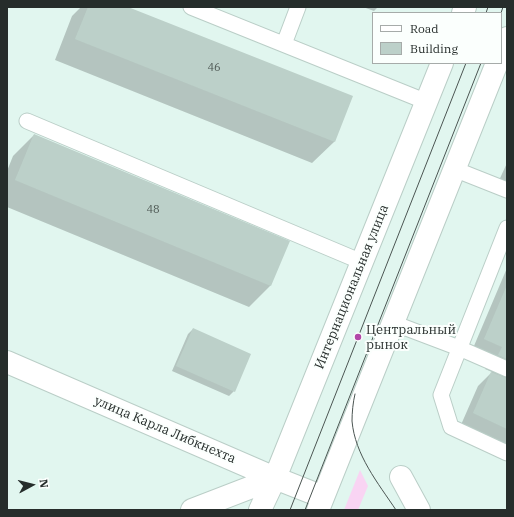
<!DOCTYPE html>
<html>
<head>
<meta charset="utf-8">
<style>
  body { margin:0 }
  #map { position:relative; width:514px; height:517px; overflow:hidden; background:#e1f6ef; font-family:"IBM Plex Serif",serif }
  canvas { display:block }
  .frame { position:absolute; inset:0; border:8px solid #262d2b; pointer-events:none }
  .legend { position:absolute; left:372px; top:12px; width:130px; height:52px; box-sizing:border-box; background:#fbfffd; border:1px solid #a6aba9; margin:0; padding:5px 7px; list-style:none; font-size:12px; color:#262d2b }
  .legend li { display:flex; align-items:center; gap:8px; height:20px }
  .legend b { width:20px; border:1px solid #a6aba9 }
  .north { position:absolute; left:12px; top:465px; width:40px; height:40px; -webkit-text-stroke:3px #fbfffd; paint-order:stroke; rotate:83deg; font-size:11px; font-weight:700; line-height:16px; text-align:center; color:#262d2b }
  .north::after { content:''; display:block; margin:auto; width:14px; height:18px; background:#262d2b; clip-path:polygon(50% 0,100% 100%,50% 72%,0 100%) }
</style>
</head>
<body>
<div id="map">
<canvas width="514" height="517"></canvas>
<div class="frame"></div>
<ul class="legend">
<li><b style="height:5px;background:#fff"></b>Road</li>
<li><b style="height:11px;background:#bcd0c9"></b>Building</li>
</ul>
<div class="north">N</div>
</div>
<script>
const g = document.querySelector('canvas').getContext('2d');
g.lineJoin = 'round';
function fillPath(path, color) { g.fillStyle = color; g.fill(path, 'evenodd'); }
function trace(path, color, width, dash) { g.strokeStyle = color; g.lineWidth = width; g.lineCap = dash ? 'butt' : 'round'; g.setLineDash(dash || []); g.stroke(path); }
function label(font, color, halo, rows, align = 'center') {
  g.font = font + ' "IBM Plex Serif",serif'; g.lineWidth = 4; g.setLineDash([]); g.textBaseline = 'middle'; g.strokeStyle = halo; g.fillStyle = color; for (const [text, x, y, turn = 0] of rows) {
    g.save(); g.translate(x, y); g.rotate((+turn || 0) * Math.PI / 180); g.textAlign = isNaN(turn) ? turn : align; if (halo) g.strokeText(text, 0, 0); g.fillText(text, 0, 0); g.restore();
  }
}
fillPath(new Path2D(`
  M360,470L368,486L358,510H344Z`), '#f9d4f3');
fillPath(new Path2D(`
  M81,7H125L352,97L334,142L312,163L55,60L72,16Z
  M363,7H378L374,11Z
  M34,135L288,242L270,286L249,307L7,207V171L13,156Z
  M507,163V192L496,187Z
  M507,268V448L460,427L478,386L492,372L485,369L489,360L471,353Z
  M193,329L234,391L229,396L172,371L188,334Z`), '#0003');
fillPath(new Path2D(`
  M88,7H128L353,96L335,142L75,39Z
  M34,134L290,241L271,286L15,180Z
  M507,285V359L498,355L502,347L484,339Z
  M193,328L251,354L235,392L176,366Z
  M491,372L503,377L507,378V429L473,413Z`), '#bcd0c9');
const lane = new Path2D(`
  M191,7L427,102
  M284,44L298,7
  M27,121L362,262
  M454,169L507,190
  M507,228L441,395L451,427L507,453
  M393,323L459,348L507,369`);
const street = new Path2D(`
  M401,477L419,510`);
const secondary = new Path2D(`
  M463,13L465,7
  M501,53L507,38
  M7,362L275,478L323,497
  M192,510L275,478
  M260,510L275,478L442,63
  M318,510L497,63`);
trace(lane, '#bacec7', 17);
trace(street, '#bacec7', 24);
trace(secondary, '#bacec7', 24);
trace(lane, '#fff', 15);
trace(street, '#fff', 22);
trace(secondary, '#fff', 22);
trace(new Path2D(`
  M486,13L488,7
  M501,13L503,7
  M355,394C353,402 352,413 352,421C355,455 378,483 396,510
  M290,510L466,63
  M305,510L481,63`), '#4b5552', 1);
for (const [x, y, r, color] of [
  [358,337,4,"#b247a8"]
]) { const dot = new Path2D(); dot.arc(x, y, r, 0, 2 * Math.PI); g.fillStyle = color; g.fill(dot); trace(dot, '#fbfffd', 1.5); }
label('11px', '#4c5652', null, [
  ["46",214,68],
  ["48",153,210]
]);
label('13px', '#262d2b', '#fbfffd', [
  ["Интернациональная улица",352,287,-68],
  ["улица Карла Либкнехта",165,430,23]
]);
label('13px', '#262d2b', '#fbfffd', [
  ["Центральный",366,330],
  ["рынок",366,345]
], 'left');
</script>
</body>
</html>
